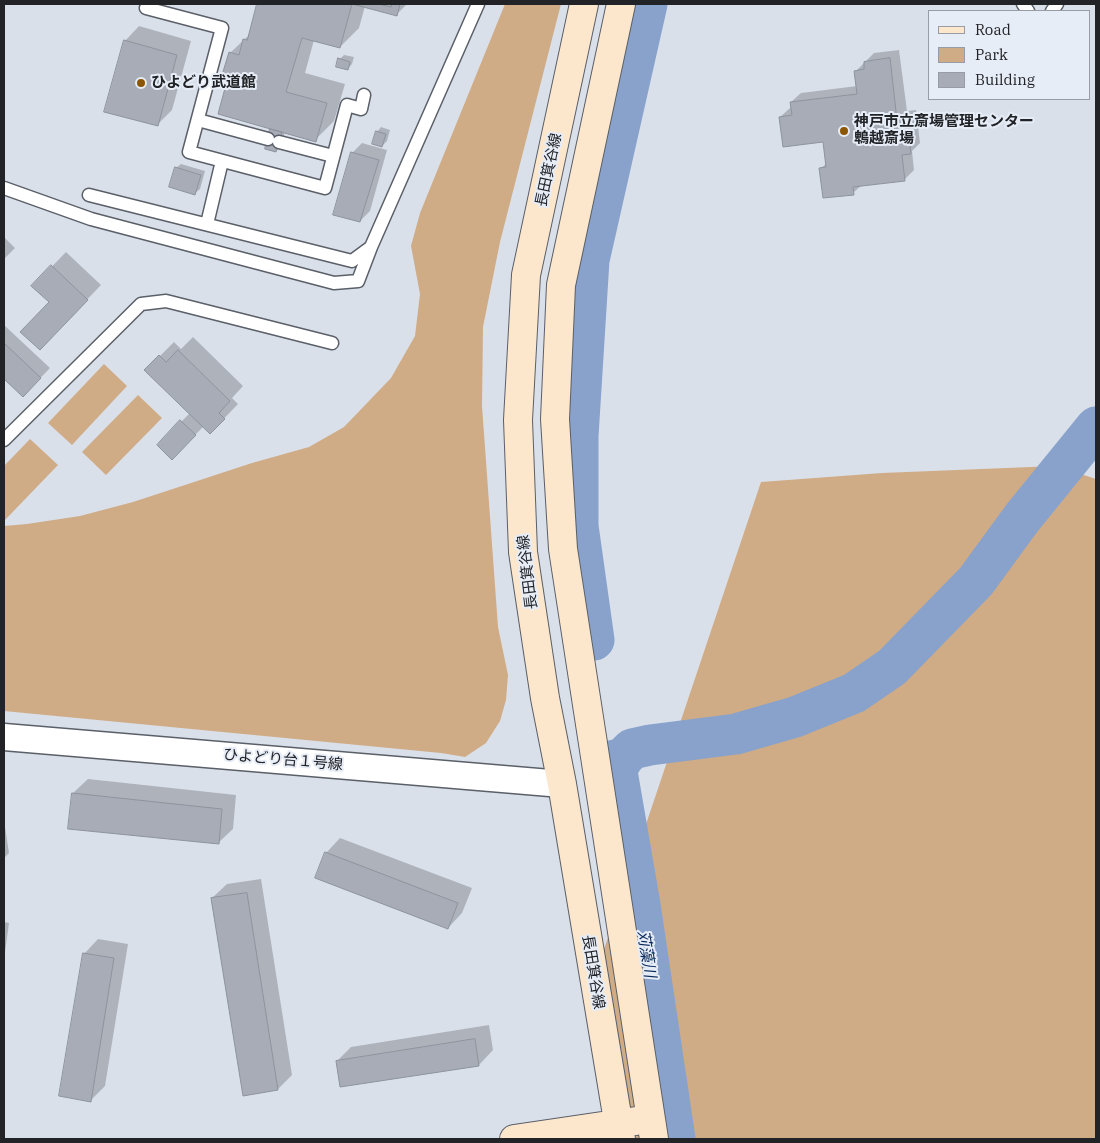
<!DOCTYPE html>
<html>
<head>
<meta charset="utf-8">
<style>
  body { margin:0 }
  #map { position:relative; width:1100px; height:1143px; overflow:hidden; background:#dae0ea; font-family:"IBM Plex Serif",serif }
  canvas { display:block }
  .frame { position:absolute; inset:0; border:5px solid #212327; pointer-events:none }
  .legend { position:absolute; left:928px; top:10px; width:162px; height:90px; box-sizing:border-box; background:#e7edf7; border:1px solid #989ca4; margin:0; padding:6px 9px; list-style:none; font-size:15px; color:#212327 }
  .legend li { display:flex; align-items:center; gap:10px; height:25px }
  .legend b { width:25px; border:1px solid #989ca4 }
</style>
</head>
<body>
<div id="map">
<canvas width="1100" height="1143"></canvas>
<div class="frame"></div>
<ul class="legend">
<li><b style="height:6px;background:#fce7cd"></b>Road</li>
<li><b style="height:14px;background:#cfac86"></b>Park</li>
<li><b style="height:14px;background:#a7acb6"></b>Building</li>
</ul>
</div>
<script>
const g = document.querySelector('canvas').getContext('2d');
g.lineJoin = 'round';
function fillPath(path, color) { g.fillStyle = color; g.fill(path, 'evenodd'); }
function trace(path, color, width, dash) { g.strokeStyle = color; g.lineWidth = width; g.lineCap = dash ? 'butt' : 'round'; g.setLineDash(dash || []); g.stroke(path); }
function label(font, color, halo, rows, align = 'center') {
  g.font = font + ' "IBM Plex Serif","Noto Sans JP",serif'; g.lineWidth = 4; g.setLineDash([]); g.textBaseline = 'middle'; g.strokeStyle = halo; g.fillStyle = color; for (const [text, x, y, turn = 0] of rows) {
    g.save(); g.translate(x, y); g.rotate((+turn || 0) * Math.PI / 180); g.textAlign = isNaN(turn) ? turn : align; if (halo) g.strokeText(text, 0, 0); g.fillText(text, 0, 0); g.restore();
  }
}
fillPath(new Path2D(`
  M505,4H561L500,242L483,327L482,406L498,627L508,675L506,700L500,721L486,743L465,757L441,753L4,711V526L27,524L80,516L133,502L252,463L309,447L344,427L391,378L415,336L420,294L411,246L420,213Z
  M104,364L127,386L72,445L48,423Z
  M138,395L162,418L106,475L82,452Z
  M30,439L58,465L5,520L4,466Z
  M1056,466L1096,479V1139H628L593,982L761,482L882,473Z`), '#cfac86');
fillPath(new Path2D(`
  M258,4H407L396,15L365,6L359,28L340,47L314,40L305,73L345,84L334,121L315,140L285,132L280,147L276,151L266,148L272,128L230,76V53L250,34Z
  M139,26L191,41L172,110L157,125L125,41Z
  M899,50L907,111L916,110L920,143L912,151L914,170L904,180L862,185L853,193L820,169L827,163L824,141L780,117L790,108L792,107L791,102L801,93L857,86L856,71L874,53Z
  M344,55L354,57L352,64L348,69L340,59Z
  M381,127L390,130L387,141L382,146L377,132Z
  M362,143L387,150L370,211L360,221L352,153Z
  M181,164L205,171L200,189L195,193L176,168Z
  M4,237L15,248L4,259Z
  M66,252L101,285L54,334L50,302L33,286Z
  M4,325L50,368L23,396L4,378Z
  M193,337L243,386L232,398L238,404L210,433L204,426L172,458L158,445L190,413L146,370L174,342L181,349Z
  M88,779L236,795L233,829L218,843L73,793Z
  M4,820L9,853L4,858Z
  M340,838L472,888L462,913L448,928L326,853Z
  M261,879L292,1075L278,1089L212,898L227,884Z
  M4,922L9,923L4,960Z
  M98,939L128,944L105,1086L90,1101L84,954Z
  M489,1025L493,1050L479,1065L341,1086L337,1061L351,1047Z`), '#0003');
trace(new Path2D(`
  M594,640L578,526V436L589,260L647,4
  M615,760L640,905L675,1139
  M617,768L624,757L632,749L650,745L736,734L795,717L854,693L892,667L976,581L1022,518L1096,427`), '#88a2cc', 41);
const building = new Path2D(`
  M257,4H378L391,7L392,4H400L397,16L352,4L340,48L302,38L286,92L327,103L316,142L218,114L228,77L222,75L229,52L239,55L243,39L247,40Z
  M124,40L177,55L158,126L104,112Z
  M338,58L350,62L348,70L336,67Z
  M890,58L897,120L907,119L911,154L902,155L905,181L853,187L854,195L823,198L819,168L826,167L823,142L783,147L779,117L792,115L790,102L857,94L854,71L864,69V62Z
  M270,129L282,132L276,152L265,149Z
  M376,131L386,134L382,147L372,144Z
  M351,152L379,160L360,222L333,215Z
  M175,167L201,175L195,195L169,187Z
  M51,265L88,300L40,350L20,332L49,302L31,286Z
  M4,343L41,378L23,397L4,379Z
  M178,350L230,401L219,413L225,419L210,434L144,370L159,355L166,362Z
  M180,420L196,435L172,460L157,445Z
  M72,793L222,809L219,844L68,829Z
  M325,852L458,903L448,929L315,878Z
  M247,893L278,1090L243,1096L211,898Z
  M83,953L114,958L91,1102L59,1096Z
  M475,1039L479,1066L340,1087L336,1061Z`);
fillPath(building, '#a7acb6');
trace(building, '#8d939c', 1);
const lane = new Path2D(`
  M1023,4L1028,11
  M146,8L222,28L189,152L325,188L347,105L361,109L364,95
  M1052,11L1057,4
  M198,120L268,139
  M279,142L333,156
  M4,188L91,219L334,283L358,281L371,247
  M89,195L352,261L371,247L478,4
  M207,224L222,161
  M4,440L141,304L166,301L332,343`);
const street = new Path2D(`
  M4,737L562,784`);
const secondary = new Path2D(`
  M584,4L526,275L518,420L523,552L545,698L562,784L621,1139
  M621,4L561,285L555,419L563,549L654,1139
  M514,1139L636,1121`);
trace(lane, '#5a5f68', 15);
trace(street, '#5a5f68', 29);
trace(secondary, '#5a5f68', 30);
trace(lane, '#fff', 12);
trace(street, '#fff', 26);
trace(secondary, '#fce7cd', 28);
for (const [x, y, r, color] of [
  [141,83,5,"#8b5704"],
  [844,131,5,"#8b5704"]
]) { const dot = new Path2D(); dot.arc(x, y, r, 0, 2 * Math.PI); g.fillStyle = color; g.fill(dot); trace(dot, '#e7edf7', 2); }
label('bold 15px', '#212327', '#e7edf7', [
  ["ひよどり武道館",151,83],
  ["神戸市立斎場管理センター",854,122],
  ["鵯越斎場",854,139]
], 'left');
label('15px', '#212327', '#e7edf7', [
  ["長田箕谷線",549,170,-78],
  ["長田箕谷線",528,572,-97],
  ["ひよどり台１号線",283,760,5],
  ["長田箕谷線",593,972,81]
]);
label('italic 16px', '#0b2b5d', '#e7edf7', [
  ["苅藻川",646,954,81]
]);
</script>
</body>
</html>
